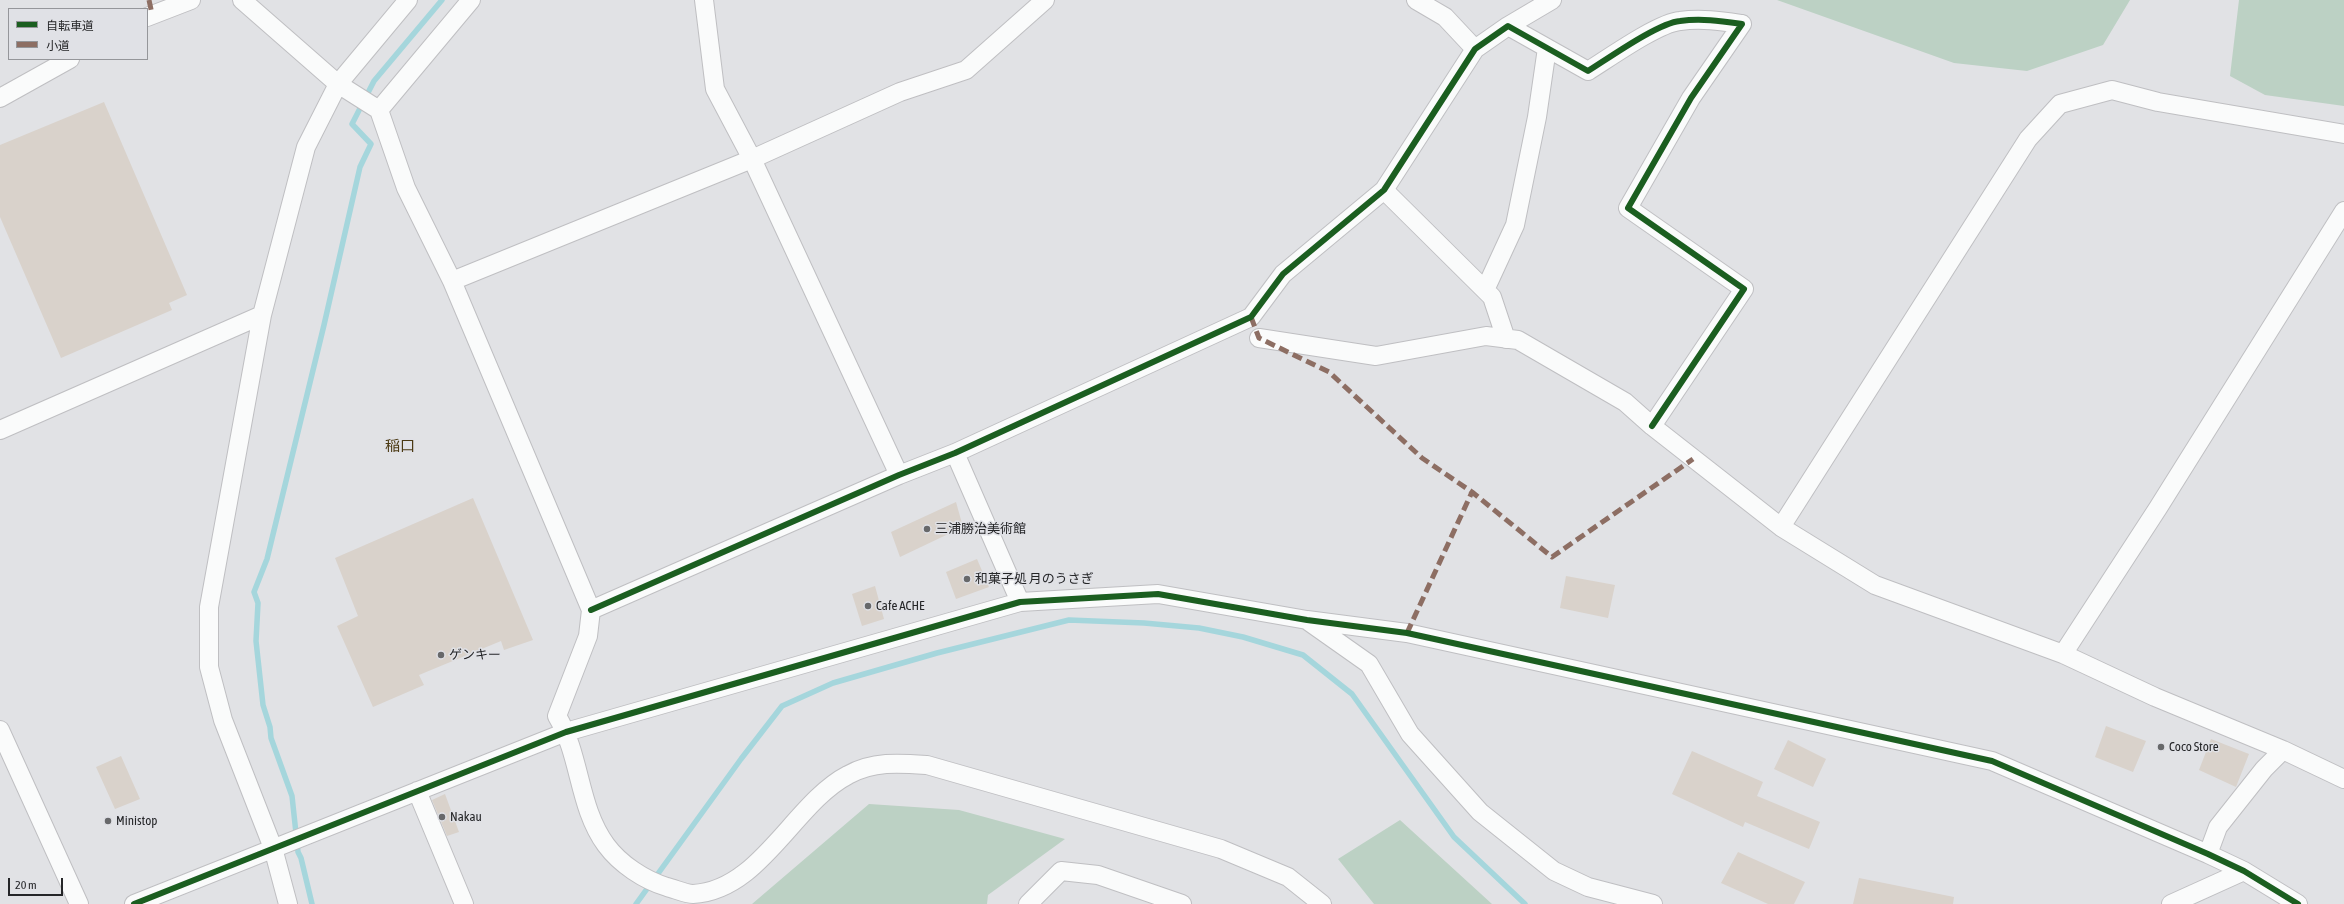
<!DOCTYPE html>
<html>
<head>
<meta charset="utf-8">
<style>
  body { margin:0 }
  #map { position:relative; width:2344px; height:904px; overflow:hidden; background:#e1e2e5; font-family:"Asap Condensed","Noto Sans JP",sans-serif }
  canvas { display:block }
  .legend { position:absolute; left:8px; top:8px; width:140px; height:52px; box-sizing:border-box; background:#e0e1e6; border:1px solid #95969a; margin:0; padding:5px 7px; list-style:none; font-size:12px; color:#252628 }
  .legend li { display:flex; align-items:center; gap:8px; height:20px }
  .legend b { width:20px; border:1px solid #95969a }
  .scale { position:absolute; left:8px; top:878px; width:55px; height:18px; box-sizing:border-box; border:2px solid #252628; border-top:0; padding-left:5px; font-size:12px; line-height:14px; white-space:nowrap; color:#252628; -webkit-text-stroke:3px #e0e1e6; paint-order:stroke }
</style>
</head>
<body>
<div id="map">
<canvas width="2344" height="904"></canvas>
<ul class="legend">
<li><b style="height:5px;background:#1b5e20"></b>自転車道</li>
<li><b style="height:5px;background:#8d6e63"></b>小道</li>
</ul>
<div class="scale">20 m</div>
</div>
<script>
const g = document.querySelector('canvas').getContext('2d');
g.lineJoin = 'round';
function fillPath(path, color) { g.fillStyle = color; g.fill(path, 'evenodd'); }
function trace(path, color, width, dash) { g.strokeStyle = color; g.lineWidth = width; g.lineCap = dash ? 'butt' : 'round'; g.setLineDash(dash || []); g.stroke(path); }
function label(font, color, halo, rows, align = 'center') {
  g.font = font + ' "Asap Condensed","Noto Sans JP",sans-serif'; g.lineWidth = 3; g.setLineDash([]); g.textBaseline = 'middle'; g.strokeStyle = halo; g.fillStyle = color; for (const [text, x, y, turn = 0] of rows) {
    g.save(); g.translate(x, y); g.rotate((+turn || 0) * Math.PI / 180); g.textAlign = isNaN(turn) ? turn : align; if (halo) g.strokeText(text, 0, 0); g.fillText(text, 0, 0); g.restore();
  }
}
fillPath(new Path2D(`
  M1777,0H2130L2103,45L2027,71L1954,63Z
  M2239,0H2344V106L2265,95L2230,76Z
  M869,804L959,810L1065,839L988,895L987,904H752Z
  M1400,820L1492,904H1374L1338,859Z`), '#bcd1c4');
trace(new Path2D(`
  M312,904L301,858L298,852L292,796L271,738L270,727L263,705L256,641L258,603L254,592L267,559L324,325L360,167L371,144L352,124L374,81L442,0
  M636,904L741,759L782,706L833,683L937,653L1069,620L1144,623L1199,628L1243,637L1303,655L1352,694L1454,837L1525,904`), '#a5d6dc', 5.5);
fillPath(new Path2D(`
  M104,102L187,295L169,303L172,310L61,358L0,217V145Z
  M473,498L533,640L504,650L501,641L419,675L424,685L373,707L337,626L358,616L335,558Z
  M956,502L963,527L900,557L891,532Z
  M977,559L989,587L956,599L946,572Z
  M1566,576L1615,585L1608,618L1560,608Z
  M875,586L884,619L862,626L852,594Z
  M2106,726L2146,741L2133,772L2095,757Z
  M2211,739L2249,754L2236,787L2199,770Z
  M1788,740L1826,759L1813,787L1774,769Z
  M1692,751L1763,782L1757,796L1820,822L1809,849L1745,822L1743,827L1672,794Z
  M121,756L140,799L115,809L96,767Z
  M445,794L459,832L447,836L432,800Z
  M1738,852L1805,882L1794,904H1768L1721,883Z
  M1859,878L1954,897L1953,904H1853Z`), '#d9d2cb');
const minor = new Path2D(`
  M242,0L338,84L379,110L406,188L452,281L591,610L588,636L557,716C581,756 578,807 606,845C620,864 644,880 667,887C675,889 686,894 693,894C760,891 794,803 848,775C873,761 899,763 927,765L1221,849L1288,877L1322,904
  M704,0L715,89L752,159L899,475
  M1416,0L1445,17L1475,49
  M147,17L191,0
  M1508,26L1552,0
  M0,98L70,59
  M379,110L471,0
  M1384,190L1492,297L1506,339
  M452,281L752,159L900,92L966,70L1045,0
  M1485,290L1515,225L1537,117L1547,48
  M1259,338L1376,356L1486,336L1518,340L1625,402L1652,426L1781,527L1875,585L2063,654L2155,697L2283,750L2344,779
  M0,430L262,315
  M955,453L1020,602
  M1781,527L2028,139L2060,104L2112,90L2158,102L2344,134
  M591,610L899,475L955,453L1251,317L1283,274L1384,190L1475,49L1508,26L1588,71C1609,58 1658,23 1680,21C1701,18 1721,21 1742,24L1691,98L1628,208L1744,289L1652,426
  M1308,621L1369,664L1410,734L1480,812L1554,871L1588,887L1653,904
  M2063,654L2158,508L2344,211
  M0,730L79,904
  M417,791L464,904
  M2208,854L2218,827L2264,769L2283,750
  M134,904L566,732L1020,602L1158,594L1307,620L1407,633L1992,761L2208,854L2244,871L2298,904
  M288,904L273,848L223,720L209,667V607L262,315L306,147L338,84L408,0
  M1028,904L1061,871L1098,875L1182,904
  M2171,904L2244,871`);
trace(minor, '#bfbfc2', 20);
trace(minor, '#fafbfb', 18);
trace(new Path2D(`
  M149,0L152,14
  M1251,317L1259,338L1329,372L1422,458L1472,492L1552,557L1693,459
  M1407,633L1472,492`), '#8d6e63', 5, [10, 5]);
trace(new Path2D(`
  M591,610L899,475L955,453L1251,317L1283,274L1384,190L1475,49L1508,26L1588,71C1609,58 1658,23 1680,21C1701,18 1721,21 1742,24L1691,98L1628,208L1744,289L1652,426
  M134,904L566,732L1020,602L1158,594L1307,620L1407,633L1992,761L2208,854L2244,871L2298,904`), '#1b5e20', 6);
for (const [x, y, r, color] of [
  [927,529,4,"#67686a"],
  [967,579,4,"#67686a"],
  [868,606,4,"#67686a"],
  [441,655,4,"#67686a"],
  [2161,747,4,"#67686a"],
  [442,817,4,"#67686a"],
  [108,821,4,"#67686a"]
]) { const dot = new Path2D(); dot.arc(x, y, r, 0, 2 * Math.PI); g.fillStyle = color; g.fill(dot); trace(dot, '#e0e1e6', 1.5); }
label('13px', '#252628', '#e0e1e6', [
  ["三浦勝治美術館",935,529],
  ["和菓子処 月のうさぎ",975,579],
  ["Cafe ACHE",876,606],
  ["ゲンキー",449,655],
  ["Coco Store",2169,747],
  ["Nakau",450,817],
  ["Ministop",116,821]
], 'left');
label('15px', '#4b3a13', '#e0e1e6', [
  ["稲口",400,446]
]);
</script>
</body>
</html>
